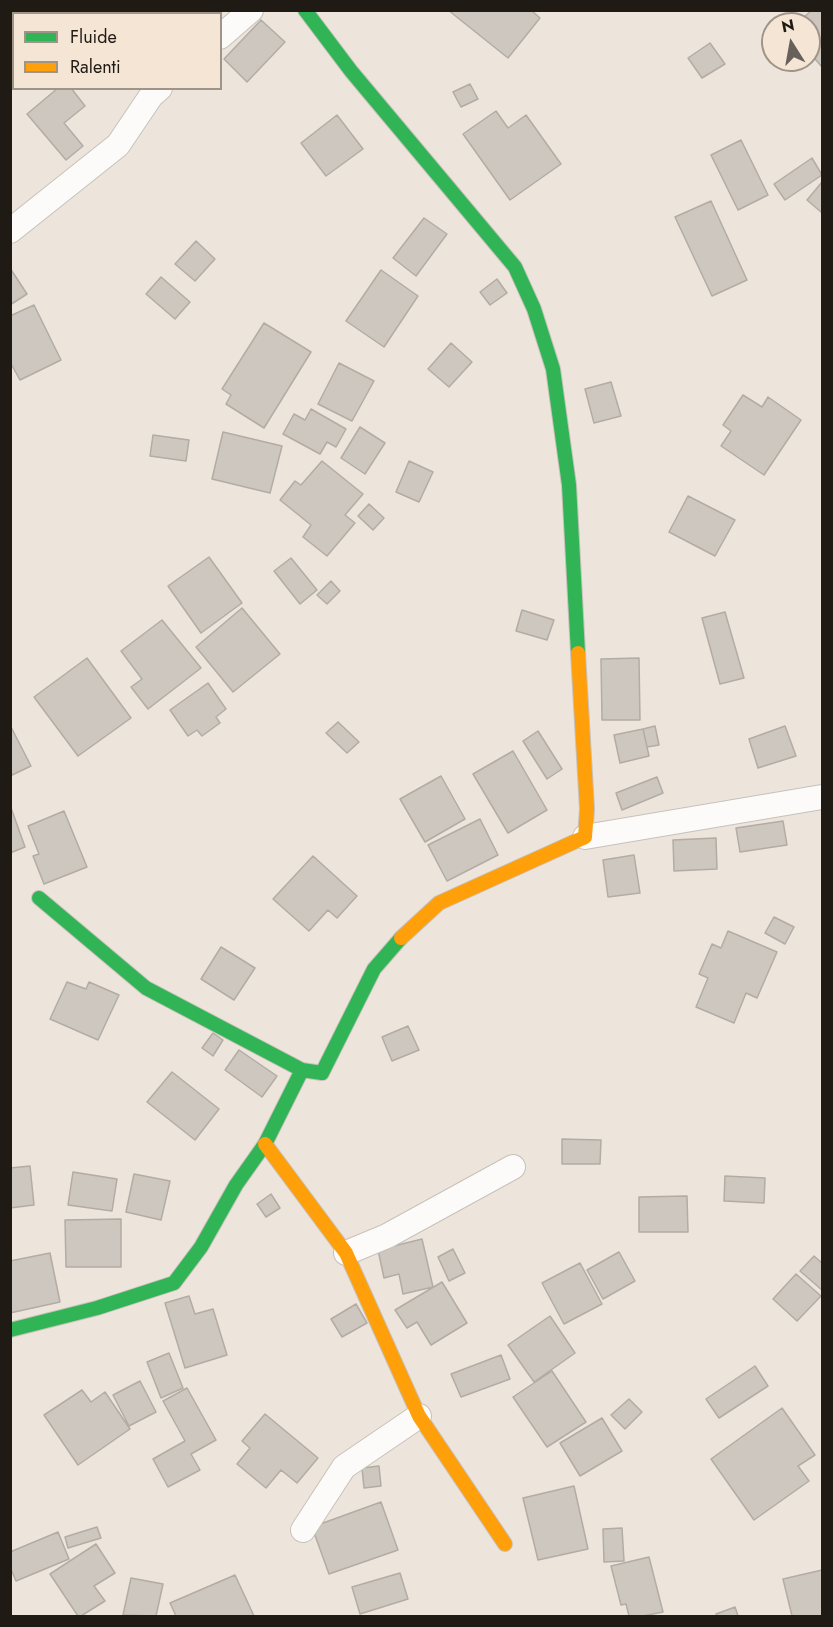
<!DOCTYPE html>
<html>
<head>
<meta charset="utf-8">
<style>
  body { margin:0 }
  #map { position:relative; width:833px; height:1627px; overflow:hidden; background:#ede5dc; font-family:Jost,sans-serif }
  canvas { display:block }
  .frame { position:absolute; inset:0; border:12px solid #201a15; pointer-events:none }
  .legend { position:absolute; left:12px; top:12px; width:210px; height:78px; box-sizing:border-box; background:#f4e5d5; border:2px solid #9f9488; margin:0; padding:8px 10px; list-style:none; font-size:18px; color:#201a15 }
  .legend li { display:flex; align-items:center; gap:12px; height:30px }
  .legend b { width:30px; border:2px solid #9f9488 }
  .north { position:absolute; left:761px; top:12px; width:60px; height:60px; box-sizing:border-box; background:#f4e5d5; border:2px solid #9f9488; border-radius:50%; rotate:349deg; font-size:16px; font-weight:700; line-height:24px; text-align:center; color:#201a15 }
  .north::after { content:''; display:block; margin:auto; width:21px; height:27px; background:#68615b; clip-path:polygon(50% 0,100% 100%,50% 72%,0 100%) }
</style>
</head>
<body>
<div id="map">
<canvas width="833" height="1627"></canvas>
<div class="frame"></div>
<ul class="legend">
<li><b style="height:8px;background:#30b455"></b>Fluide</li>
<li><b style="height:8px;background:#ff9f0a"></b>Ralenti</li>
</ul>
<div class="north">N</div>
</div>
<script>
const g = document.querySelector('canvas').getContext('2d');
g.lineJoin = 'round';
function fillPath(path, color) { g.fillStyle = color; g.fill(path, 'evenodd'); }
function trace(path, color, width, dash) { g.strokeStyle = color; g.lineWidth = width; g.lineCap = dash ? 'butt' : 'round'; g.setLineDash(dash || []); g.stroke(path); }
const building = new Path2D(`
  M32,10H86L88,14H34Z
  M134,10H194L197,14H130Z
  M448,10H531L540,18L508,58Z
  M812,10H822V67L809,52V24H796Z
  M261,20L285,42L247,82L224,59Z
  M710,43L725,64L702,78L688,58Z
  M470,84L478,99L461,107L453,92Z
  M58,88H71L85,106L64,123L83,146L66,160L27,114Z
  M496,111L508,128L526,115L561,164L510,200L463,134Z
  M337,115L363,149L326,176L301,143Z
  M741,140L768,195L738,210L711,155Z
  M812,158L822,175L785,200L774,184Z
  M822,182V210L821,212L807,200Z
  M711,201L747,280L712,296L675,217Z
  M424,218L447,234L416,276L393,258Z
  M196,241L215,259L195,281L175,264Z
  M10,268L27,294L10,305Z
  M381,270L418,296L384,347L346,321Z
  M161,277L190,302L175,319L146,294Z
  M497,279L507,293L490,305L480,292Z
  M34,305L61,360L20,380L10,362V316Z
  M264,323L311,352L264,428L226,404L231,395L222,389Z
  M451,343L472,362L449,387L428,369Z
  M339,363L374,381L352,421L318,404Z
  M611,382L621,416L594,423L585,389Z
  M743,395L762,407L768,397L801,420L764,475L721,446L731,431L723,425Z
  M311,409L346,429L336,447L327,442L320,454L283,434L294,414L305,420Z
  M360,427L385,443L365,474L341,458Z
  M223,432L282,446L270,493L212,479Z
  M153,435L189,440L186,461L150,456Z
  M322,461L363,494L345,515L355,523L327,556L303,537L311,525L280,500L295,481L301,485Z
  M409,461L433,472L419,502L396,492Z
  M688,496L735,520L715,556L669,532Z
  M369,504L384,518L373,530L358,516Z
  M209,557L242,603L201,633L168,586Z
  M291,558L317,590L300,604L274,571Z
  M331,581L340,591L327,604L317,595Z
  M242,608L280,654L233,692L196,647Z
  M522,610L554,620L547,640L516,631Z
  M725,612L744,678L720,684L702,618Z
  M162,620L201,668L148,709L131,687L142,679L121,651Z
  M87,658L131,718L78,756L34,697Z
  M639,658L640,720H602L601,659Z
  M208,683L226,709L216,717L220,723L202,736L197,730L188,736L170,710Z
  M338,722L359,742L347,753L326,733Z
  M10,725L31,766L10,776Z
  M655,726L659,745L647,747L643,729Z
  M785,726L796,756L758,768L749,739Z
  M643,729L649,756L620,763L614,735Z
  M538,731L562,769L547,779L523,741Z
  M513,751L547,810L508,833L473,774Z
  M441,776L465,819L425,842L400,799Z
  M657,777L663,793L622,810L616,793Z
  M10,805L25,847L10,853Z
  M64,811L87,867L44,884L33,856L39,854L28,826Z
  M480,819L498,855L447,881L428,845Z
  M783,821L787,845L740,852L736,828Z
  M716,838L717,869L674,871L673,840Z
  M634,855L640,893L608,897L603,860Z
  M313,856L357,896L337,918L328,910L309,931L273,899Z
  M774,917L794,927L785,944L765,933Z
  M728,931L777,952L757,998L746,993L734,1023L696,1007L708,978L699,974L712,944L721,948Z
  M221,947L255,968L234,1000L201,979Z
  M67,982L86,989L89,982L119,995L98,1040L50,1019Z
  M408,1026L419,1050L392,1061L382,1037Z
  M213,1033L223,1040L213,1056L202,1048Z
  M239,1050L277,1076L262,1097L225,1070Z
  M172,1072L219,1109L195,1140L147,1102Z
  M562,1139L601,1140L600,1164H562Z
  M30,1166L34,1205L10,1208V1168Z
  M73,1172L117,1179L112,1211L68,1205Z
  M134,1174L170,1181L161,1220L126,1212Z
  M725,1176L765,1178L764,1203L724,1201Z
  M271,1194L280,1208L266,1217L257,1204Z
  M687,1196L688,1232H639V1197Z
  M121,1219V1267H66L65,1220Z
  M422,1239L433,1287L403,1294L399,1274L384,1278L378,1250Z
  M453,1249L465,1273L449,1281L438,1257Z
  M619,1252L635,1281L603,1299L587,1270Z
  M50,1253L60,1302L10,1313V1261Z
  M814,1256L822,1263V1290L800,1271Z
  M580,1263L602,1304L564,1324L542,1283Z
  M796,1274L821,1296L797,1321L773,1299Z
  M442,1282L467,1323L431,1345L417,1322L407,1328L395,1310Z
  M189,1296L195,1314L213,1309L227,1355L185,1368L165,1303Z
  M356,1304L367,1323L342,1337L331,1319Z
  M550,1316L575,1353L534,1382L508,1345Z
  M169,1353L183,1388L161,1398L147,1362Z
  M501,1355L510,1379L461,1397L451,1374Z
  M755,1366L768,1386L719,1418L706,1399Z
  M552,1371L586,1422L547,1447L513,1397Z
  M140,1381L156,1412L129,1426L113,1395Z
  M187,1388L216,1440L191,1454L200,1470L168,1487L153,1459L185,1441L163,1401Z
  M82,1390L91,1402L105,1392L130,1429L78,1465L44,1415Z
  M629,1399L642,1412L625,1429L611,1415Z
  M782,1408L815,1455L798,1466L809,1481L754,1520L711,1459Z
  M265,1414L318,1458L297,1483L281,1470L266,1488L237,1464L250,1448L242,1441Z
  M602,1418L622,1451L580,1476L560,1443Z
  M379,1466L381,1486L364,1488L362,1468Z
  M574,1486L588,1549L538,1560L523,1498Z
  M381,1502L398,1550L329,1574L312,1527Z
  M97,1527L101,1538L68,1548L65,1537Z
  M622,1528L624,1561L604,1562L603,1529Z
  M58,1532L69,1559L16,1581L10,1567V1552Z
  M96,1544L115,1573L94,1586L105,1601L81,1616H78L50,1574Z
  M649,1557L663,1612L643,1616H629L626,1604L621,1605L611,1566Z
  M822,1570V1616H792L783,1579Z
  M400,1573L408,1599L360,1614L352,1587Z
  M235,1575L254,1616H176L170,1603Z
  M131,1578L163,1584L156,1616L123,1615Z
  M735,1607L738,1616H717L716,1614Z`);
fillPath(building, '#cec7c0');
trace(building, '#b2aca5', 1.5);
const street = new Path2D(`
  M220,37L251,10
  M10,231L118,145L151,96L160,88
  M585,837L822,797
  M346,1253L387,1236L513,1167
  M303,1530L344,1467L419,1416`);
const fast = new Path2D(`
  M305,10L351,71L515,267L534,309L553,369L569,485L578,653
  M39,898L146,988L302,1070
  M10,1330L97,1308L174,1283L201,1247L236,1185L265,1144L302,1070L322,1073L374,969L401,938`);
const slow = new Path2D(`
  M401,938L439,903L585,837L587,809L578,653
  M265,1144L346,1253L419,1416L505,1544`);
trace(street, '#c7c1ba', 26);
trace(fast, '#c7c1ba', 16);
trace(slow, '#c7c1ba', 16);
trace(street, '#fcfbfa', 24);
trace(fast, '#30b455', 14);
trace(slow, '#ff9f0a', 14);
</script>
</body>
</html>
